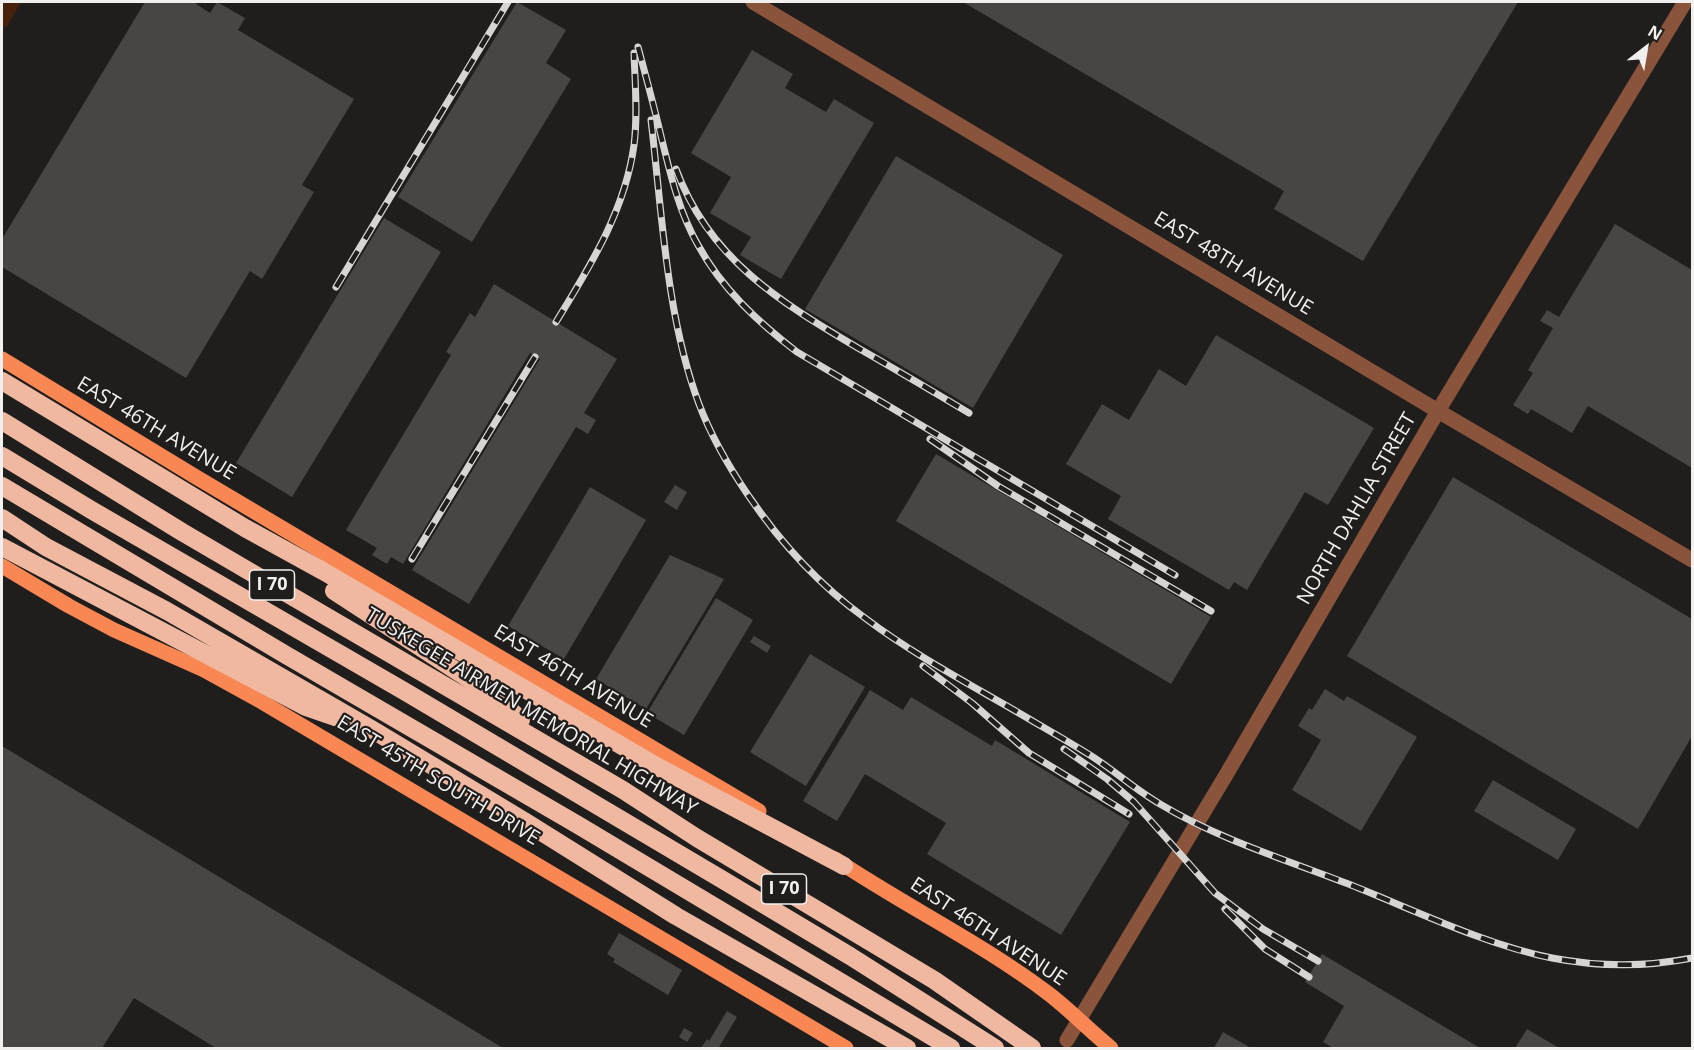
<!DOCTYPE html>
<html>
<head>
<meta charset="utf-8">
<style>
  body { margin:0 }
  #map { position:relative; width:1694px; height:1050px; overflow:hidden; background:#201e1d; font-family:"Open Sans",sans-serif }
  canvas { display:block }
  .frame { position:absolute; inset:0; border:3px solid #f2f0ef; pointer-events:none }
  .north { position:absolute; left:1616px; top:18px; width:60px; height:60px; -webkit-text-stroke:4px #201e1d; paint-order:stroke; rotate:31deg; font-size:16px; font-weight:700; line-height:24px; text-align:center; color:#f2f0ef }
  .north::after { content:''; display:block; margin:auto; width:21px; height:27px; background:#f2f0ef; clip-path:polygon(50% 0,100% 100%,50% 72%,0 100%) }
</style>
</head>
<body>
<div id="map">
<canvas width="1694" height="1050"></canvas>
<div class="frame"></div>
<div class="north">N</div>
</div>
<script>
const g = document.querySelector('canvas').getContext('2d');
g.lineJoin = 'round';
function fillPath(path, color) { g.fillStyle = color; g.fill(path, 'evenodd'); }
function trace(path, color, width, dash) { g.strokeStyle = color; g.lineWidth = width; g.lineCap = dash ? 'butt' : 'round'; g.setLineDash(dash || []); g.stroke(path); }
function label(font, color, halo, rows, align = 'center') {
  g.font = font + ' "Open Sans",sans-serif'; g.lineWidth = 4.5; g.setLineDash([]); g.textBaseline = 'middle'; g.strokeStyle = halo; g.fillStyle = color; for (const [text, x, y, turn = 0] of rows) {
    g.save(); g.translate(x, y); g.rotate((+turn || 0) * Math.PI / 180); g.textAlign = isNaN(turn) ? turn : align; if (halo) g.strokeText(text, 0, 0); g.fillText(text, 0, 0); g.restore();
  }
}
fillPath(new Path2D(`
  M2,2H21L6,28L2,25Z`), '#47200c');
fillPath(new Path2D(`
  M145,2H197L196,4L210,13L217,2L245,18L238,30L354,99L302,185L314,192L262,279L250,271L186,378L2,267V239Z
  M517,2L566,30L546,63L571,79L472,242L398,197Z
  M963,2H1518L1363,261L1274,209L1284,191Z
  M752,50L793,74L785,88L826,112L834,99L874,123L781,279L740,255L751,237L710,213L731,177L691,153Z
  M896,156L1063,255L973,408L805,309Z
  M384,218L441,252L292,497L236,463Z
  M1615,224L1692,270V468L1588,406L1572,433L1531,409L1528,414L1513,405L1533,373L1528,370L1553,328L1540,321L1547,310L1559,317Z
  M494,284L617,359L584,413L596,420L588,434L576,427L469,604L412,570L540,359L530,353L403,564L391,557L387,564L372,555L377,548L346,530L451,355L446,352L470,313L475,317Z
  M1216,335L1374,428L1328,505L1305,492L1247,590L1234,582L1229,590L1108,519L1121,496L1066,464L1102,404L1129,420L1159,369L1186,386Z
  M936,454L1211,617L1171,684L896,521Z
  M1453,477L1692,619V736L1638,829L1347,656Z
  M675,485L687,492L677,510L664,502Z
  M590,487L646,520L564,659L508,626Z
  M670,555L724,579L646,709L596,679Z
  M716,598L753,620L684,735L647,713Z
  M754,636L771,646L767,653L750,642Z
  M810,654L865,687L806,786L750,752Z
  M1325,689L1344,701L1347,696L1417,737L1361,831L1292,790L1321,740L1298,726L1309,708L1312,710Z
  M870,690L903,710L911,697L992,746L995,740L1130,822L1061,935L927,854L946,823L865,774L837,821L803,801Z
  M2,746L503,1048H216L134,998L102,1048H2Z
  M1493,780L1576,829L1558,860L1474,811Z
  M619,933L682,970L668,995L613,962L615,959L607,954Z
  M1322,954L1480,1048H1333L1323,1042L1344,1006L1305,982Z
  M727,1011L737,1017L719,1047L722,1048H701L707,1039L709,1041Z
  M684,1028L693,1033L687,1042L679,1037Z
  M1527,1029L1559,1048H1515Z
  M1223,1032L1251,1048H1214Z`), '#484544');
trace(new Path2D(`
  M753,2L1438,411L1692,560
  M1067,1040L1226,775L1438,411L1685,2`), '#8a543c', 15);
trace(new Path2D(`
  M2,359L196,477L759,811
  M2,566L69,606L114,630L204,670L262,702L846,1048
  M835,859C905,906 982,943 1049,994C1071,1011 1090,1031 1111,1048`), '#f88753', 15);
trace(new Path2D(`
  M2,381L245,528L323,571L658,767L844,866
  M2,421L182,532L623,790L697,838L934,980L1032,1048
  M2,456L93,511L404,691L723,880L850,956L995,1048
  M2,486L286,655L578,825L951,1048
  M2,518L46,547L167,611L373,730L524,821L676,916L907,1048
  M2,547L306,707L335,717
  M334,591L495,696L521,720`), '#f0b8a0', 18);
const rail = new Path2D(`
  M638,47C646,77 654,106 661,136C670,173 679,212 698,245C722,289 758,322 797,352L1175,575
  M651,120C662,212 666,316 699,404C711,436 729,467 748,495C780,542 819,585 865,618C918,658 979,689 1036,723C1055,734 1074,745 1093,757C1116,772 1136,790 1160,804C1216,838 1289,861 1351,885C1414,910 1486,945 1552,958C1599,967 1646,967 1692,958
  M676,169C709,259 780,302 858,348C895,369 932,391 969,413
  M336,287L508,2
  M556,322C590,266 625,211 634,145C638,115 635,83 634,53
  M930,439L998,486L1211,611
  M412,559L535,357
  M923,666L972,703L1029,753L1129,814
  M1064,749L1107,779L1134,802L1215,893L1263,929L1318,961
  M1225,909L1265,949L1309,977`);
trace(rail, '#d7d5d4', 7);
trace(rail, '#201e1d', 4.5, [14]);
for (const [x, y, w] of [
  [272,585,45],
  [784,889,45]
]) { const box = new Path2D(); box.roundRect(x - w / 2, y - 15, w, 30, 4.5); g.fillStyle = '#201e1d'; g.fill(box); trace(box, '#f2f0ef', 1.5); }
label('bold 18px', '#f2f0ef', null, [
  ["I 70",272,585],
  ["I 70",784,889]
]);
label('20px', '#f2f0ef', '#201e1d', [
  ["EAST 48TH AVENUE",1233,264,31],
  ["EAST 46TH AVENUE",156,429,31],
  ["NORTH DAHLIA STREET",1357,509,-60],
  ["EAST 46TH AVENUE",573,677,31],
  ["TUSKEGEE AIRMEN MEMORIAL HIGHWAY",531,712,31],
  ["EAST 45TH SOUTH DRIVE",438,781,31],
  ["EAST 46TH AVENUE",988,932,33]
]);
</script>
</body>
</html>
